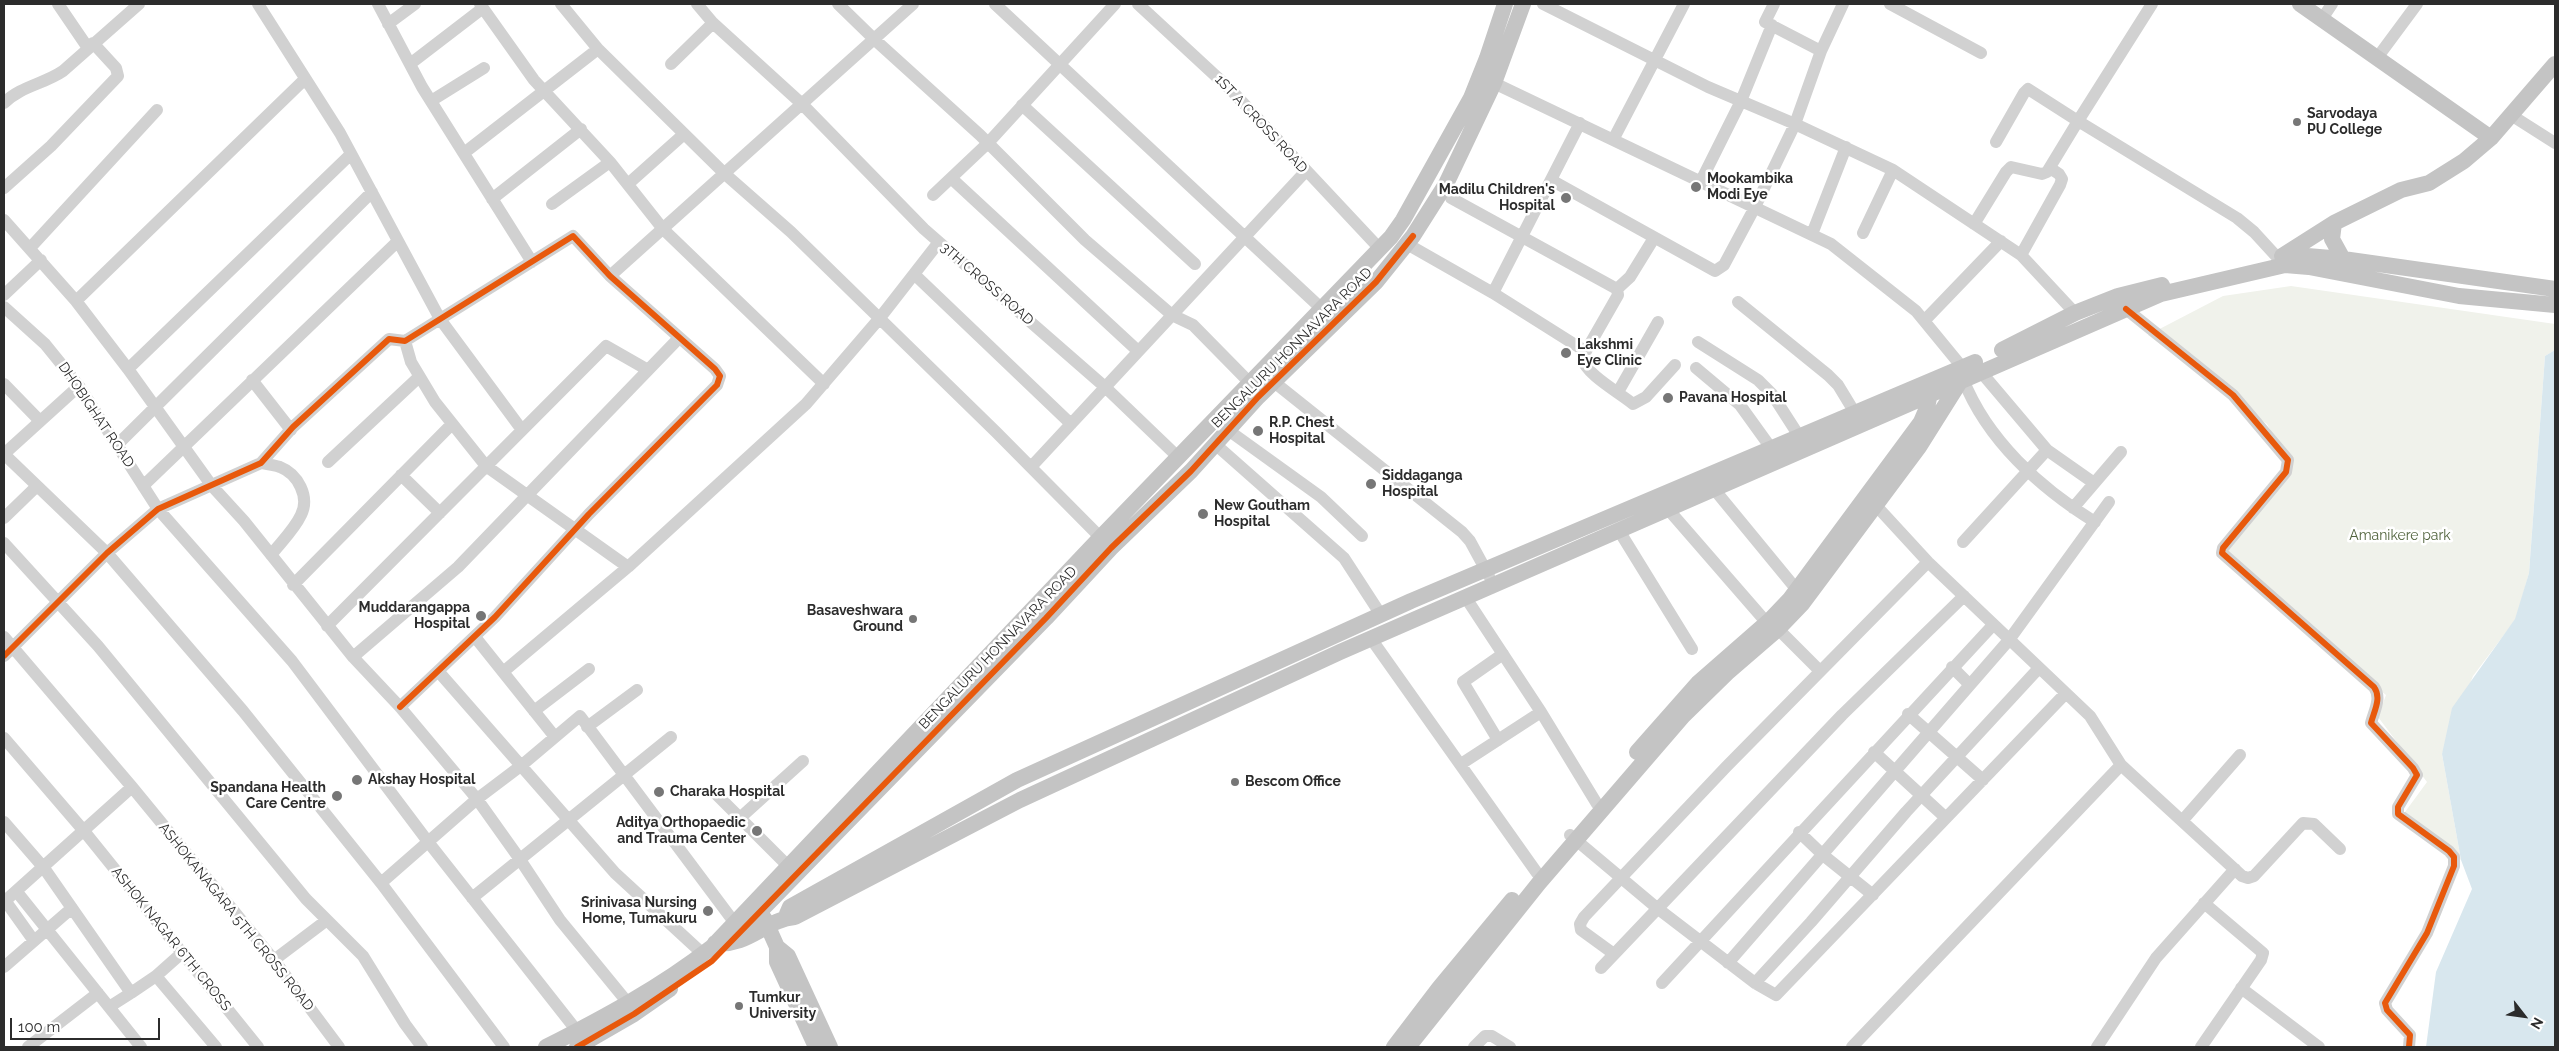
<!DOCTYPE html>
<html>
<head>
<meta charset="utf-8">
<style>
  body { margin:0 }
  #map { position:relative; width:2559px; height:1051px; overflow:hidden; background:#fff; font-family:Raleway,sans-serif }
  canvas { display:block }
  .frame { position:absolute; inset:0; border:5px solid #2c2c2c; pointer-events:none }
  .north { position:absolute; left:2499px; top:991px; width:50px; height:50px; -webkit-text-stroke:4px #fff; paint-order:stroke; rotate:120deg; font-size:14px; font-weight:700; line-height:20px; text-align:center; color:#2c2c2c }
  .north::after { content:''; display:block; margin:auto; width:18px; height:22px; background:#2c2c2c; clip-path:polygon(50% 0,100% 100%,50% 72%,0 100%) }
  .scale { position:absolute; left:10px; top:1018px; width:150px; height:22px; box-sizing:border-box; border:2px solid #2c2c2c; border-top:0; padding-left:6px; font-size:15px; line-height:18px; white-space:nowrap; color:#2c2c2c; -webkit-text-stroke:4px #fff; paint-order:stroke }
</style>
</head>
<body>
<div id="map">
<canvas width="2559" height="1051"></canvas>
<div class="frame"></div>
<div class="north">N</div>
<div class="scale">100 m</div>
</div>
<script>
const g = document.querySelector('canvas').getContext('2d');
g.lineJoin = 'round';
function fillPath(path, color) { g.fillStyle = color; g.fill(path, 'evenodd'); }
function trace(path, color, width, dash) { g.strokeStyle = color; g.lineWidth = width; g.lineCap = dash ? 'butt' : 'round'; g.setLineDash(dash || []); g.stroke(path); }
function label(font, color, halo, rows, align = 'center') {
  g.font = font + ' Raleway,sans-serif'; g.lineWidth = 5; g.setLineDash([]); g.textBaseline = 'middle'; g.strokeStyle = halo; g.fillStyle = color; for (const [text, x, y, turn = 0] of rows) {
    g.save(); g.translate(x, y); g.rotate((+turn || 0) * Math.PI / 180); g.textAlign = isNaN(turn) ? turn : align; if (halo) g.strokeText(text, 0, 0); g.fillText(text, 0, 0); g.restore();
  }
}
fillPath(new Path2D(`
  M2291,286L2555,324V350L2545,356L2529,573L2516,619L2473,676L2442,754L2461,860L2405,812L2427,782L2378,717L2386,695L2216,554L2290,466L2267,424L2148,335L2223,296Z`), '#f0f2eb');
fillPath(new Path2D(`
  M2555,350V1047H2426L2436,972L2472,889L2461,860L2442,754L2452,708L2515,619L2529,573L2545,356Z`), '#d8e7ee');
trace(new Path2D(`
  M58,4L88,48
  M258,4L340,133L440,319L522,430
  M378,4L422,87L532,262
  M480,4L534,80L610,162L663,229L824,384
  M561,4L598,49L725,174L791,232L996,432L1106,543
  M697,4L713,23L802,104L924,229L1105,387L1178,457
  M838,4L874,39L980,135L1085,240L1172,315L1193,325L1250,383
  M995,4L1322,309
  M1138,4L1232,91L1380,249
  M1543,4L1708,87L1795,124L1893,170L2021,255L2075,313
  M1774,4L1765,22L1821,51
  M1890,4L1981,53
  M2152,4L2078,121L2237,218L2254,232L2276,256
  M2322,19L2332,4
  M388,24L415,4
  M2377,58L2417,4
  M410,64L483,8
  M671,64L713,23
  M1494,83L1831,244L1916,311L1962,367
  M431,101L484,68
  M4,103C21,86 44,84 63,71L139,4
  M1022,105L1195,264
  M2511,115L2555,143
  M1613,140L1684,4
  M464,153L598,49
  M951,178L1138,351
  M1551,180L1715,271L1724,265L1755,207L1795,124L1821,51L1843,4
  M1700,183L1741,101L1772,25
  M628,184L684,134
  M4,188L51,146L118,76L116,68L93,43
  M933,195L988,143L1115,4
  M1451,198L1617,289L1618,295L1582,358C1585,374 1620,393 1633,404L1646,397L1675,365
  M492,199L581,129
  M552,204L610,162
  M4,220L76,301L128,369L212,486L244,521L353,657L400,707L477,799L519,858L560,920L628,1003
  M1974,224L2006,172L2011,167L2042,174L2047,172L2078,121L2028,89L2024,93L1996,142
  M1863,233L1893,170
  M1812,234L1846,147
  M1407,244L1493,293L1585,351
  M30,248L157,110
  M2021,255L2060,185L2062,179L2059,174L2050,168
  M914,274L1071,424
  M610,276L913,4
  M1617,289L1630,277L1654,238
  M1493,293L1580,123
  M4,295L41,260
  M76,301L305,79
  M1738,302L1828,375L1838,385L1855,413
  M4,307L45,344L79,386L158,509L292,661L429,843L577,1031
  M2126,309L2233,395L2288,460L2286,472L2223,548L2222,553L2374,687C2382,698 2374,711 2371,723L2413,768L2417,775L2398,807V814L2449,851L2454,857V866L2427,933L2385,1003L2387,1010L2410,1035L2409,1047
  M1925,320L2001,241
  M405,341L411,362L435,402L486,466L628,567
  M1698,342L1758,380L1772,394L1799,436
  M1696,368L1740,405L1771,448
  M128,369L351,154
  M1963,379C1987,440 2040,488 2095,522
  M252,380L291,430
  M1274,382L1462,532L1470,541L1489,576
  M4,384L40,421
  M1618,392L1658,322
  M1228,430L1321,497L1362,536
  M1215,444L1344,558L1381,615
  M117,445L372,192
  M2047,450L2094,483
  M4,454L107,553L243,711L381,883L504,1047
  M4,454L79,386
  M328,462L419,377
  M261,463C267,464 274,465 280,467C298,474 310,497 301,515C294,530 281,542 271,555
  M1031,467L1306,171
  M401,475L440,513
  M1709,483L1797,590
  M143,486L397,242
  M1870,499L1928,562L2090,716L2121,765L2242,876L2248,878L2254,876L2303,823L2314,824L2340,849
  M1667,508L1767,623
  M2073,508L2121,452
  M4,518L37,486
  M1618,529L1692,649
  M1963,542L2047,450L1981,372
  M4,543L98,646L306,899L363,956L405,1024L422,1047
  M293,585L452,424
  M1466,598L1541,712L1597,804
  M327,626L606,346L648,370
  M1778,629L1820,671
  M4,637L132,787L274,960L339,1047
  M475,637L555,737
  M1372,640L1537,873
  M4,656L107,553L158,509L261,463L293,427L389,339L405,341L573,236L610,276L715,369L720,376L717,385L589,514L495,617L400,707
  M353,657L458,567L679,338
  M1952,667L1969,684
  M438,671L615,873L703,954
  M503,672L628,567L806,404L879,319L939,242
  M534,711L589,669
  M1908,714L1983,780
  M587,727L637,690
  M4,738L84,831L258,1047
  M1498,740L1463,682L1503,654
  M1874,752L1946,818
  M1461,764L1541,712
  M716,794L788,866
  M741,817L803,761
  M2182,821L2240,755
  M4,822L44,868L131,993L156,976
  M1799,832L1823,855L1873,895
  M1570,835L1657,908L1755,983L1776,995L2066,693
  M381,883L477,799L522,765L580,716L734,922
  M17,892L141,1047
  M472,898L671,737
  M4,899L34,941
  M5,901L132,787
  M183,952L156,976L216,1047
  M1614,954L1581,930L1580,924L1584,917L1726,767L1928,562
  M274,960L327,920
  M1728,963L2009,640L2109,502
  M4,967L72,908
  M1601,968L1842,715L1964,596
  M1662,983L1993,625
  M1755,983L1811,922L1906,812L2039,668
  M2241,988L2319,1047
  M109,1007L131,993
  M28,1047L98,993
  M1474,1047L1485,1036H1492L1510,1047
  M1852,1047L2121,765
  M2097,1047L2156,958L2235,869
  M2201,1047L2261,960L2263,953L2204,903`), '#d1d1d1', 12);
trace(new Path2D(`
  M2300,4L2491,138
  M2334,223L2332,239L2343,259
  M2295,255L2343,259L2555,289
  M2282,256L2334,223L2401,190L2429,183L2464,161L2491,138L2555,64
  M2002,350L2075,313L2118,296L2162,285
  M1637,752L1698,683L1770,620L1790,599L1921,422L1927,408L1931,388
  M787,914L790,907L1017,780L1411,601L1975,362
  M764,918L777,947V962L816,1047
  M739,933L1046,618L1111,548L1191,471L1258,397L1376,282L1413,236L1446,184L1494,83L1523,4
  M715,943C748,947 766,919 795,917L1020,800L1340,652L2161,294L2285,265L2309,267L2459,296L2555,305
  M777,947L788,956L830,1047
  M546,1047C603,1018 661,987 712,947L1101,537L1391,237L1403,220L1471,98L1487,58L1505,4
  M577,1047L634,1014L670,989
  M1394,1047L1439,988L1512,900
  M1408,1047L1539,883L1683,716L1727,673L1778,629L1802,604L1919,447L1963,377`), '#c4c4c4', 16);
trace(new Path2D(`
  M2126,309L2233,395L2288,460L2286,472L2223,548L2222,553L2374,687C2382,698 2374,711 2371,723L2413,768L2417,775L2398,807V814L2449,851L2454,857V866L2427,933L2385,1003L2387,1010L2410,1035L2409,1047
  M4,656L107,553L158,509L261,463L293,427L389,339L405,341L573,236L610,276L715,369L720,376L717,385L589,514L495,617L400,707
  M577,1047L634,1014L712,961L1046,618L1111,548L1191,471L1258,397L1376,282L1413,236`), '#e8590c', 6);
for (const [x, y, r, color] of [
  [2297,122,5,"#767676"],
  [1696,187,6,"#767676"],
  [1566,198,6,"#767676"],
  [1566,353,6,"#767676"],
  [1668,398,6,"#767676"],
  [1258,431,6,"#767676"],
  [1371,484,6,"#767676"],
  [1203,514,6,"#767676"],
  [481,616,6,"#767676"],
  [913,619,5,"#767676"],
  [357,780,6,"#767676"],
  [1235,782,5,"#767676"],
  [659,792,6,"#767676"],
  [337,796,6,"#767676"],
  [757,831,6,"#767676"],
  [708,911,6,"#767676"],
  [739,1006,5,"#767676"]
]) { const dot = new Path2D(); dot.arc(x, y, r, 0, 2 * Math.PI); g.fillStyle = color; g.fill(dot); trace(dot, '#fff', 2); }
label('bold 14px', '#2c2c2c', '#fff', [
  ["Sarvodaya",2307,114],
  ["PU College",2307,130],
  ["Mookambika",1707,179],
  ["Modi Eye",1707,195],
  ["Madilu Children's",1555,190,"right"],
  ["Hospital",1555,206,"right"],
  ["Lakshmi",1577,345],
  ["Eye Clinic",1577,361],
  ["Pavana Hospital",1679,398],
  ["R.P. Chest",1269,423],
  ["Hospital",1269,439],
  ["Siddaganga",1382,476],
  ["Hospital",1382,492],
  ["New Goutham",1214,506],
  ["Hospital",1214,522],
  ["Muddarangappa",470,608,"right"],
  ["Hospital",470,624,"right"],
  ["Basaveshwara",903,611,"right"],
  ["Ground",903,627,"right"],
  ["Akshay Hospital",368,780],
  ["Bescom Office",1245,782],
  ["Spandana Health",326,788,"right"],
  ["Care Centre",326,804,"right"],
  ["Charaka Hospital",670,792],
  ["Aditya Orthopaedic",746,823,"right"],
  ["and Trauma Center",746,839,"right"],
  ["Srinivasa Nursing",697,903,"right"],
  ["Home, Tumakuru",697,919,"right"],
  ["Tumkur",749,998],
  ["University",749,1014]
], 'left');
label('14px', '#2c2c2c', '#fff', [
  ["1ST A CROSS ROAD",1261,124,47],
  ["3TH CROSS ROAD",987,284,41],
  ["BENGALURU HONNAVARA ROAD",1292,348,-45],
  ["DHOBIGHAT ROAD",96,415,56],
  ["BENGALURU HONNAVARA ROAD",998,648,-46],
  ["ASHOKANAGARA 5TH CROSS ROAD",236,917,51],
  ["ASHOK NAGAR 6TH CROSS",171,939,51]
]);
label('14px', '#51633d', '#fff', [
  ["Amanikere park",2400,536]
]);
</script>
</body>
</html>
